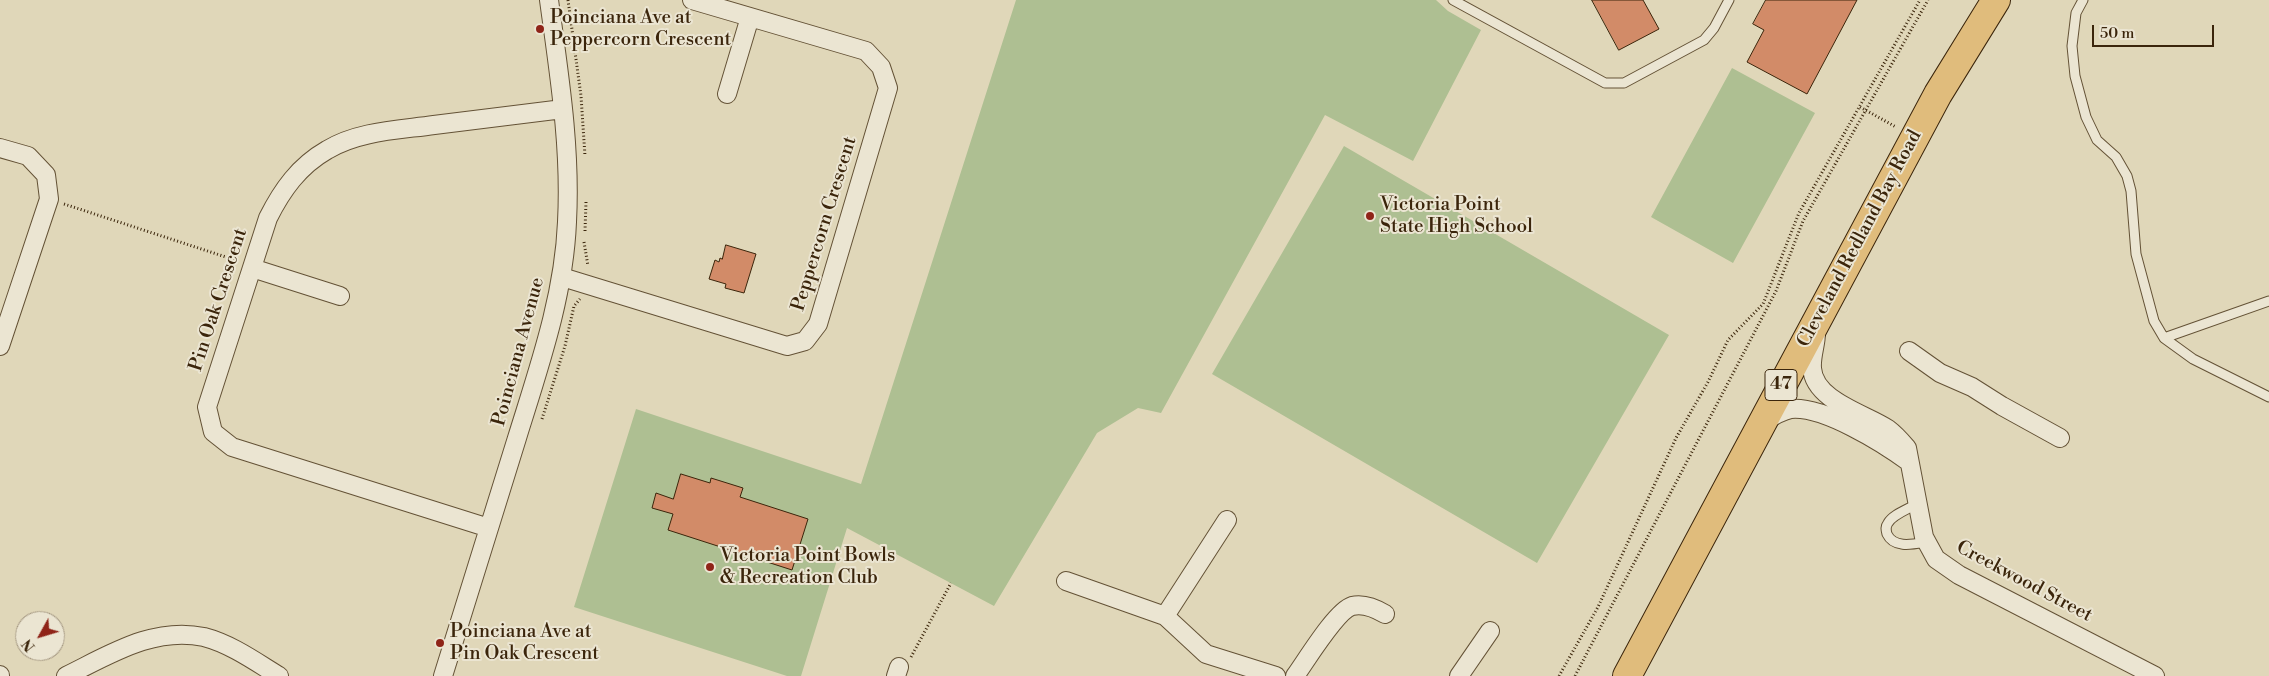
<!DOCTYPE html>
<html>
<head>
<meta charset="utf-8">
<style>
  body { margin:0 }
  #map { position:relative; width:2269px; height:676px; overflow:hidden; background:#e0d7b9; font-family:"Libre Bodoni",serif }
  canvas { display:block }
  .north { position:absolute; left:15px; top:611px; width:50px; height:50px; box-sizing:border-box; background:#ebe5d2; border:1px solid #a59882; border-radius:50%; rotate:231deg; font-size:14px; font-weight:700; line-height:20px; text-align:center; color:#3b250b }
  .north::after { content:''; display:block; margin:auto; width:18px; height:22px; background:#8f2418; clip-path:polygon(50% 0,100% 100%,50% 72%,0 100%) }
  .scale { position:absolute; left:2092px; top:25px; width:122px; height:22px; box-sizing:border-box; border:2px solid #3b250b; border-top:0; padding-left:6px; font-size:15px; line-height:18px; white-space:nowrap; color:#3b250b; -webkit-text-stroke:4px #ebe5d2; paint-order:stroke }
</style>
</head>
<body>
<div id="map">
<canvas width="2269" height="676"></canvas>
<div class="north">N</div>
<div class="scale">50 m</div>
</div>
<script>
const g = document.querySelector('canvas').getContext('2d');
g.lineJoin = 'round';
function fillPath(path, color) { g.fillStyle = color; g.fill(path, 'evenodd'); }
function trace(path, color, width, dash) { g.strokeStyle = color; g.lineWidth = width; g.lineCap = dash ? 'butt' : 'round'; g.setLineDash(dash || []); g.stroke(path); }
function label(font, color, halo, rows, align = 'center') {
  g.font = font + ' "Libre Bodoni",serif'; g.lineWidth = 4; g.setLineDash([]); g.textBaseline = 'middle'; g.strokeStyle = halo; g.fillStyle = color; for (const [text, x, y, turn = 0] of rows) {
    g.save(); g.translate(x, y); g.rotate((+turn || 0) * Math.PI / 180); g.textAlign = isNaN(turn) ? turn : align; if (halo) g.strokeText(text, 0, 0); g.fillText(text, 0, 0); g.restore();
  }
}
fillPath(new Path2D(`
  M1016,0H1436L1448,11L1481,30L1413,161L1325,115L1161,413L1138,408L1097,433L994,606L847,528L801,676H787L574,607L636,409L861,484Z
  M1732,68L1815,113L1733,263L1651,217Z
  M1344,146L1669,335L1537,563L1212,374Z`), '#aebf92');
const building = new Path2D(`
  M1592,0H1643L1659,29L1619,50Z
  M1766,0H1857L1807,94L1747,62L1764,30L1753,24Z
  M726,245L756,254L744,293L725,288L726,284L709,279L715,260L719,262L720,258L722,259Z
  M681,474L710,483L711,478L743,488L740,497L808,519L792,570L668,530L673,514L652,508L656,493L673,499Z`);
fillPath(building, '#d28b68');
trace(building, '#3b250b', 1);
const lane = new Path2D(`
  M1453,0L1605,83H1624L1704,40L1714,28L1729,0
  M2083,0L2076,13L2072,46L2075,76L2086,117L2097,140L2116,157L2127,176L2131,191L2136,254L2154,321L2164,338L2193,359L2269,397
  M2164,338L2269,301
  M1918,503C1909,509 1893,514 1888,523C1885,527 1886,530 1887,534C1894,549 1914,544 1927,542`);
const street = new Path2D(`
  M727,94L750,17
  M0,148L28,156L46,175L49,199L0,346
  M252,268L340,296
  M562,277L787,346L805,341L818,324L888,88L881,67L866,51L692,0
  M1816,333C1816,345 1811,356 1812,368C1814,401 1866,414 1888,429C1896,435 1901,441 1907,448L1924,537L1936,559L1959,575L2155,676
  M1909,351L1940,373L1972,387L2002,406L2060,438
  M1764,422C1773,416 1781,411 1791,409C1824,406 1883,443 1909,462
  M489,528L232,447L213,432L207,407L268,218C282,190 299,166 327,150C358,131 399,130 434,125C477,120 520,114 563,109
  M1066,581L1165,616L1206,654L1276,676
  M1165,616L1227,520
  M0,675V676
  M66,676C109,655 154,626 204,637C231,644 256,662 279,676
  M443,676C468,597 492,517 517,438C539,367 564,296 567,222C571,147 559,74 549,0
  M896,676L899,667
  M1295,676C1306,661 1336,611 1352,606C1364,603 1375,608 1385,614
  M1459,676L1490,631`);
const highway = new Path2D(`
  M1627,676L1938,94L1996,0`);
trace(lane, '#645236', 11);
trace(street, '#645236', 20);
trace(highway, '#3b250b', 30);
trace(new Path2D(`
  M568,0L581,96L585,156
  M1860,107L1896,127
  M64,204L238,261
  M585,231L586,202
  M584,242L588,266
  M542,419L565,346L574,306L580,299
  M911,657L951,583
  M1559,676L1598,607L1676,438L1708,382L1728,340L1763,304L1799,213L1920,0
  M1575,676L1776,291L1803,221L1928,0`), '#3b250b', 3, [1, 2.5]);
trace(lane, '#ebe5d2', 9);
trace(street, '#ebe5d2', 18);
trace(highway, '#e0bc7c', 28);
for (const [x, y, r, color] of [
  [540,29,5,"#8f2418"],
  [1370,216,5,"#8f2418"],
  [710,567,5,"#8f2418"],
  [440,643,5,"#8f2418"]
]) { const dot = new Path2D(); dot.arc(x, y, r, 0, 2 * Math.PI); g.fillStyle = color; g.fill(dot); trace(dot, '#ebe5d2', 2); }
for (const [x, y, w] of [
  [1781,385,32]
]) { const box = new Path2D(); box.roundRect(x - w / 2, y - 15.5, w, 31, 4); g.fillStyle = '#ebe5d2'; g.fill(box); trace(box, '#3b250b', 1); }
label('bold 18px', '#3b250b', null, [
  ["47",1781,385]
]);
label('19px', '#3b250b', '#ebe5d2', [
  ["Poinciana Ave at",550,18],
  ["Peppercorn Crescent",550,40],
  ["Victoria Point",1380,205],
  ["State High School",1380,227],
  ["Victoria Point Bowls",720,556],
  ["& Recreation Club",720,578],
  ["Poinciana Ave at",450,632],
  ["Pin Oak Crescent",450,654]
], 'left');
label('19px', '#3b250b', '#ebe5d2', [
  ["Peppercorn Crescent",825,224,-73],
  ["Cleveland Redland Bay Road",1860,239,-62],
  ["Pin Oak Crescent",219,300,-72],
  ["Poinciana Avenue",519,352,-75],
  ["Creekwood Street",2024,582,28]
]);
</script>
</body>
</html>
